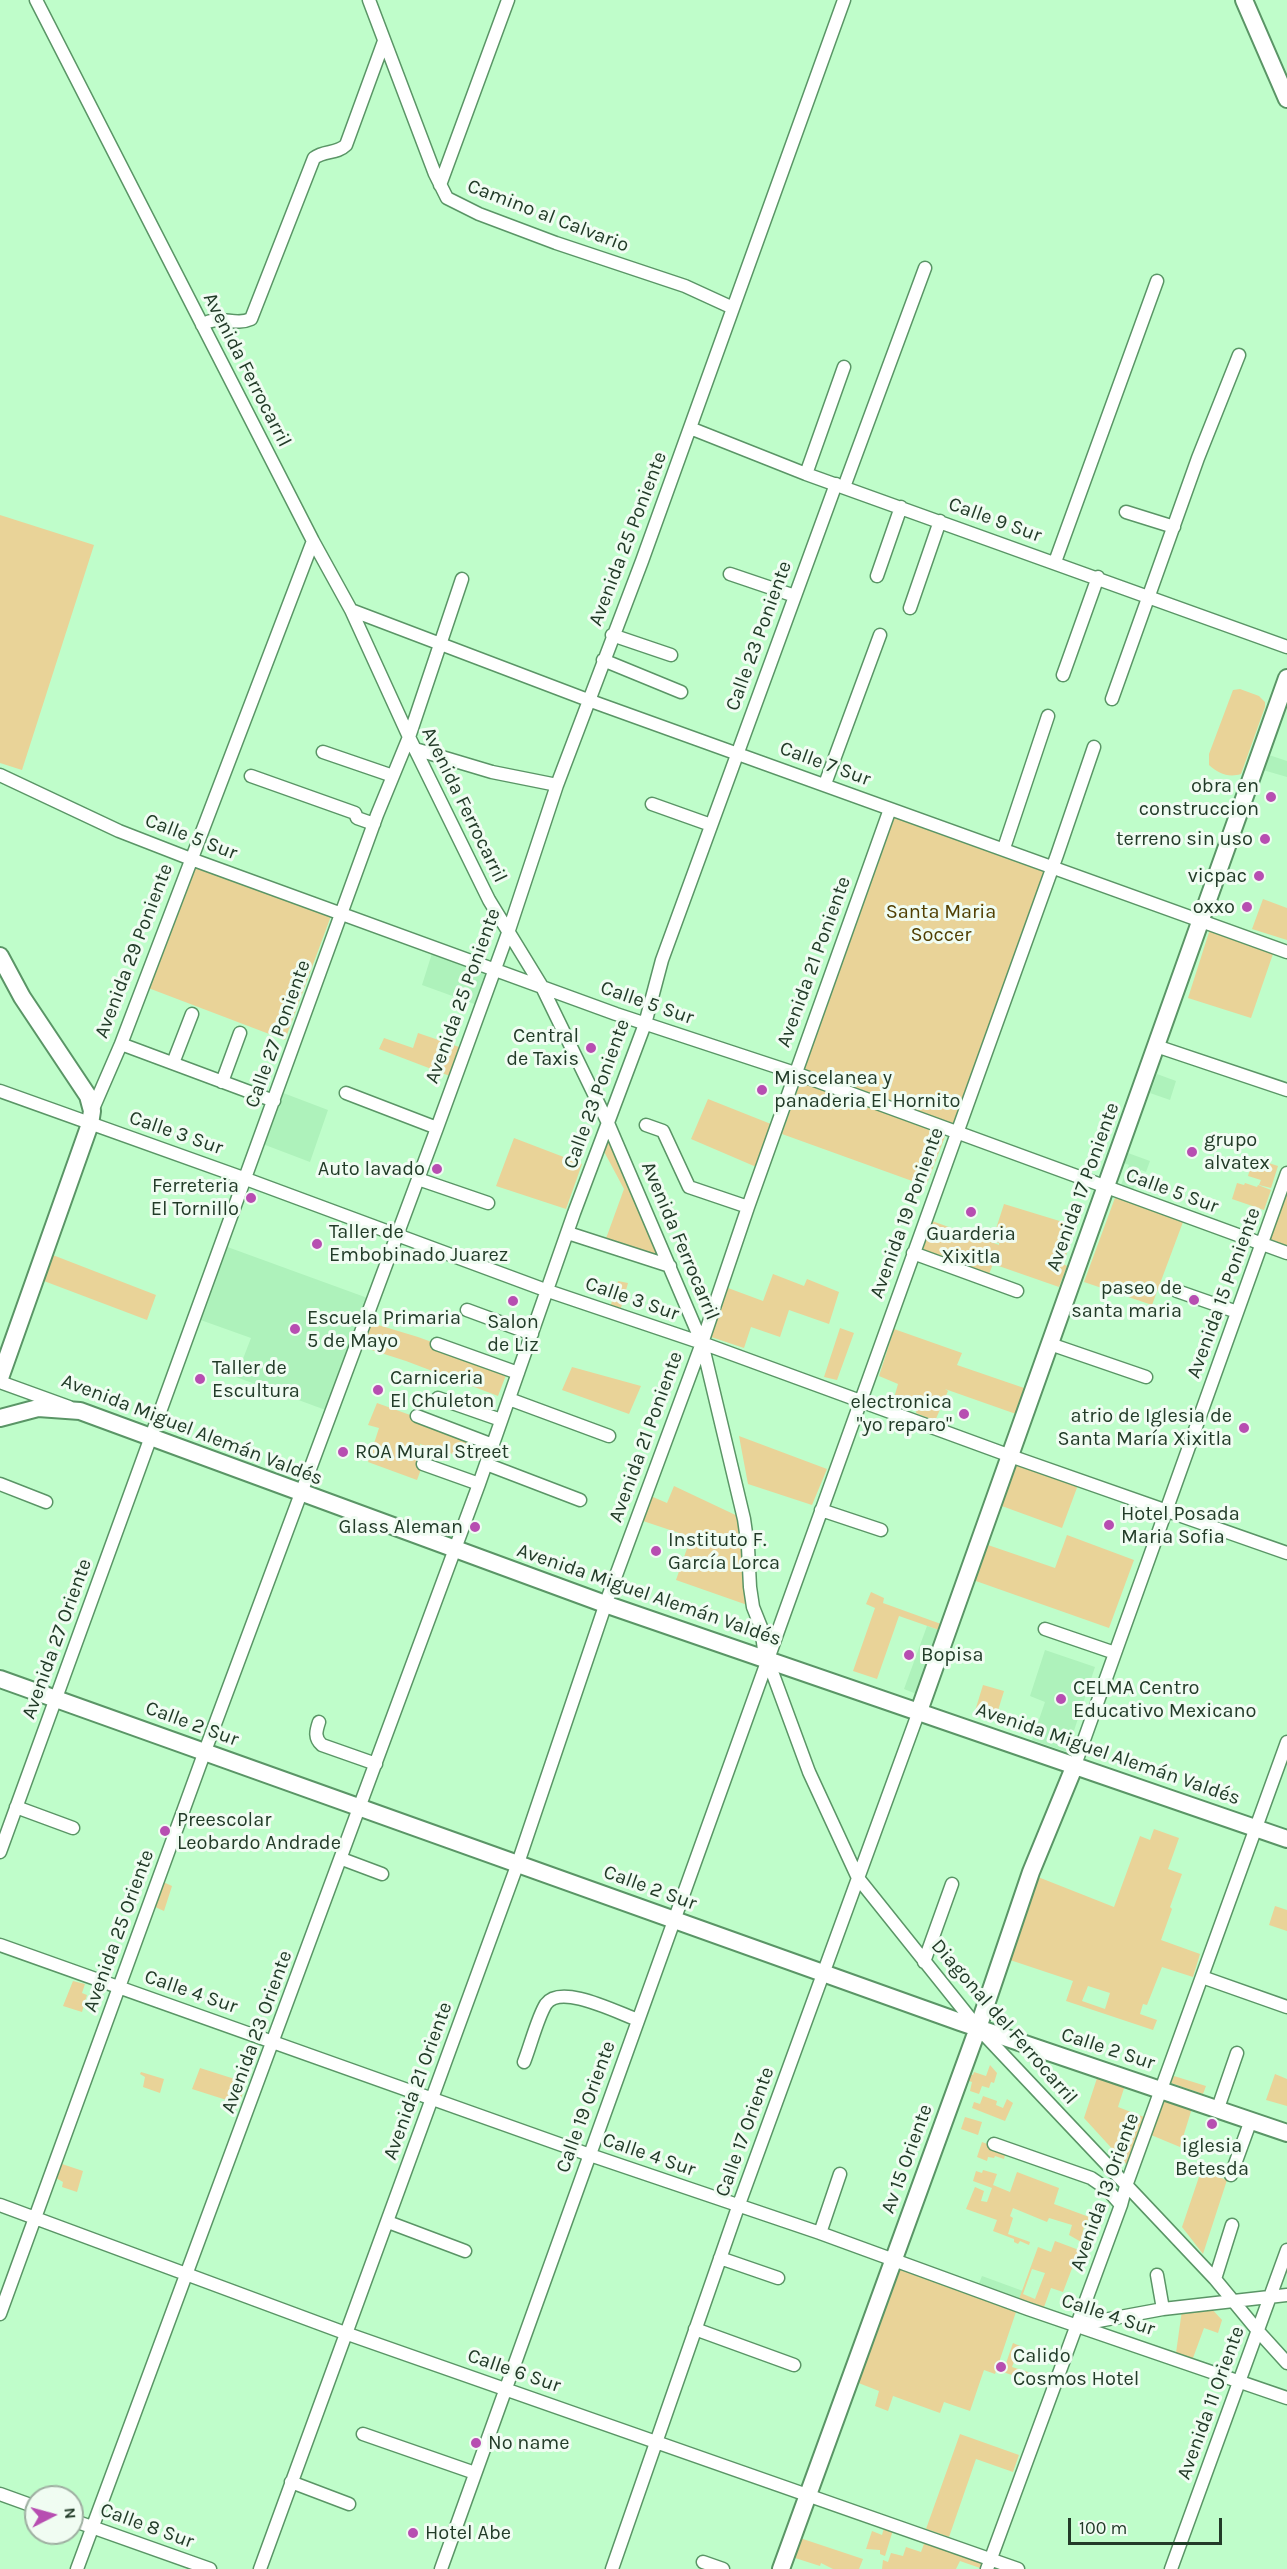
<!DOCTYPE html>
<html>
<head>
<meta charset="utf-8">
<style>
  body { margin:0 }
  #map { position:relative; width:1287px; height:2569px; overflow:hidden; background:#bffdca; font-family:Karla,sans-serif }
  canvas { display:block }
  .north { position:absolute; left:24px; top:2485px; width:60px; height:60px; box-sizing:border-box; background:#f0fcf2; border:2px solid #9eafa1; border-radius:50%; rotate:84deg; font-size:16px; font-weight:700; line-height:24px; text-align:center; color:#223b28 }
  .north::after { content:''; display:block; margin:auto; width:21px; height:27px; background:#b74eb1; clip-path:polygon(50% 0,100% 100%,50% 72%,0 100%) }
  .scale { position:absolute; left:1068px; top:2518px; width:154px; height:27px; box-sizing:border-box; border:3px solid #223b28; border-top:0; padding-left:8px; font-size:18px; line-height:21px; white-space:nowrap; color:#223b28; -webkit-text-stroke:4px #f0fcf2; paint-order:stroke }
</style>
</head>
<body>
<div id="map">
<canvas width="1287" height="2569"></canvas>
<div class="north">N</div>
<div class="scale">100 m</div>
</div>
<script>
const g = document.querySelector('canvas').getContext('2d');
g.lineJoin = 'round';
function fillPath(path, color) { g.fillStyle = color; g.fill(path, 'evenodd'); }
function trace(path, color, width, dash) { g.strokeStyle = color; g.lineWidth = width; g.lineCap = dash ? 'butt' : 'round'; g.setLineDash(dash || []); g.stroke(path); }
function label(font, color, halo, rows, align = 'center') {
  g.font = font + ' Karla,sans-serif'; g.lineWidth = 6; g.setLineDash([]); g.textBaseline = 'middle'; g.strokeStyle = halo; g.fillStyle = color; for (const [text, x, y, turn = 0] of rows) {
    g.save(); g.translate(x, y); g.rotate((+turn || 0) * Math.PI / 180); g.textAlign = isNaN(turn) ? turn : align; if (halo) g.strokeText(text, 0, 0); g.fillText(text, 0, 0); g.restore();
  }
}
fillPath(new Path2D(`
  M1269,755L1287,761V777L1263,770Z
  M434,947L493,969L480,1006L422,985Z
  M1157,1074L1176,1081L1170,1100L1150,1093Z
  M278,1091L328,1110L310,1162L260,1143Z
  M1128,1153L1150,1161L1146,1172L1141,1170L1133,1190L1121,1185L1129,1165L1124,1163Z
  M222,1245L373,1300L331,1412L236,1377L251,1338L195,1318Z
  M927,1626L942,1631L919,1695L904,1689Z
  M1045,1650L1095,1667L1067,1752L1032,1740L1045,1702L1030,1696Z
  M982,2276L1023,2291L1019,2300L978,2286Z`), '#aef2bb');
fillPath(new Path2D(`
  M0,515L94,545L22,770L0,763Z
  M1240,689L1259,696L1265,702V707L1241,774C1228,778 1218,773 1209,765V754L1233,690Z
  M890,809L1053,866L957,1132L795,1073Z
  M190,862L331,916L285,1040L143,986Z
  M1263,899L1287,908V940L1252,929Z
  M1210,929L1274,951L1251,1018L1188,998Z
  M418,1033L465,1049L455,1078L379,1049L384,1038L413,1048Z
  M801,1080L946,1134L926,1186L782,1134Z
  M708,1099L776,1126L761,1169L691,1139Z
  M608,1123L670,1266L604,1244L624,1189L600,1144Z
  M514,1138L582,1164L566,1209L496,1186Z
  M1253,1158L1278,1166L1271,1188L1259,1185L1261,1180L1248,1176Z
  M1237,1183L1244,1185L1245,1183L1257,1187L1258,1185L1271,1190L1264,1210L1232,1199Z
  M1287,1190V1246L1270,1239Z
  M1116,1195L1183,1222L1152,1305L1084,1282Z
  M1004,1204L1076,1226L1063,1264L1067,1266L1059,1287L993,1264L987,1279L921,1254L932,1221L999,1245V1243L992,1241Z
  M45,1252L156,1295L147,1320L36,1278Z
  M773,1274L804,1286L807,1279L839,1292L829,1324L789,1310L780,1337L751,1327L744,1348L711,1337L728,1288L763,1301Z
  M618,1281L628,1283L619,1315L609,1311Z
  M365,1321L418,1337L508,1370L498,1396L406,1361L356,1345Z
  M840,1328L854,1333L837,1380L824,1377Z
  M894,1329L962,1353L957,1365L1027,1389L1016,1414L945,1389L948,1391L935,1421L916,1413L917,1407L894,1398L898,1384L879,1376Z
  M572,1367L641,1386L629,1414L562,1390Z
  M377,1403L482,1441L476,1461L420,1444L415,1459L423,1464L417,1480L368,1462L379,1428L368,1425Z
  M739,1436L827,1469L812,1505L748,1484Z
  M1015,1462L1078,1485L1062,1528L999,1505Z
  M674,1486L744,1519L753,1607L676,1580L691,1537L637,1519L646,1494L667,1503Z
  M1067,1535L1134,1560L1109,1628L973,1580L988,1545L1055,1568Z
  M871,1592L884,1598L883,1603L941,1624L939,1630L899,1616L877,1679L853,1671L875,1608L866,1604Z
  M983,1685L1004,1691L996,1717L975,1711Z
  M1154,1829L1179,1838L1168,1869L1182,1874L1170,1907L1172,1909L1161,1940L1200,1954L1193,1977L1162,1967L1147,2005L1143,2004L1140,2014L1157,2020L1153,2030L1066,2001L1073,1981L1007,1959L1038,1877L1114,1907L1140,1836L1150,1840ZM1088,1986L1110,1993L1105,2009L1082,2001Z
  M161,1881L172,1886L164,1911L153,1906Z
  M1275,1906L1287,1910V1931L1269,1925Z
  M73,1981L85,1984L82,1993L87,1995L82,2012L63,2006Z
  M990,2065L997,2073L994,2083L991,2082L989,2088L982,2086L979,2094L970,2091L972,2082L963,2079L965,2072L973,2075L974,2072L986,2076Z
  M200,2068L241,2081L239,2085L245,2087L239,2104L192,2089Z
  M141,2072L164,2079L160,2093L143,2087L145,2077L140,2074Z
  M1099,2072L1126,2082L1118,2107L1144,2117L1127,2165L1084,2118Z
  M1275,2074L1287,2079V2106L1266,2100Z
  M1174,2076L1206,2086L1203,2094L1171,2083Z
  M1165,2095L1193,2105L1180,2147L1151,2135Z
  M983,2096L997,2101L996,2105L1003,2108L1007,2099L1013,2103L1005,2121L972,2108L974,2102L980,2104Z
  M965,2117L982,2122L978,2135L961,2129Z
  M982,2142L1006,2151L1004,2159L995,2156L994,2158L988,2157L987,2161L977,2157Z
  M62,2164L83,2171L77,2192L62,2187L63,2182L56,2178Z
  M983,2170L997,2174L993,2185L1010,2192L1017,2172L1059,2188L1054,2204L1092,2218L1090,2221L1086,2220L1083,2231L1086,2233L1083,2243L1069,2235L1072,2225L1049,2218L1047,2222L1013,2208L1010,2216L1013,2218L1008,2234L1030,2242L1029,2245L1020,2241L1018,2244L1014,2242V2239L993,2231L997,2220L966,2209L975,2187L984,2191L981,2201L987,2202L992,2188L973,2181L976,2171L982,2173Z
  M1201,2171L1227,2180L1203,2254L1182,2227Z
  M1055,2241L1079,2250L1063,2292L1051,2288L1044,2307L1019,2299L1038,2247L1051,2252ZM1032,2269L1045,2273L1035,2299L1023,2294Z
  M898,2266L1017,2309L995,2374L984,2370L970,2411L944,2402L940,2413L893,2396L888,2411L875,2406L879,2391L856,2382Z
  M1210,2307L1222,2320L1218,2333L1204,2328L1193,2358L1176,2353L1182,2310Z
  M1013,2343L1020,2346L1012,2367L1031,2373L1029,2381L1003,2372Z
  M960,2434L1019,2455L1013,2472L976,2459L949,2537L926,2529Z
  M884,2528L893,2530L885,2556L880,2554V2550L866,2549L872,2531L882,2535Z
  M800,2538L863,2559L859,2569H833L821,2563L820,2566L792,2557Z
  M925,2541L983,2561L980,2568L960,2561L956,2569H882L883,2560L888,2562L891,2553L903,2556L906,2547L921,2552Z`), '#e9d398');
const street = new Path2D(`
  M36,0L313,541L351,610L409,737L489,900L541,985L608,1123L702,1343L744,1519L748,1547L750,1587L753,1607L761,1627L764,1650L809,1772L858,1878L978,2028L1215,2279L1258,2331L1287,2363
  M369,0L435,174L447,198L479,214L556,243L685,286L733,308
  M440,185L508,0
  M202,325C221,313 233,327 251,319L314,158C324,150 337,154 346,145L384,41
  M690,428L806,474L1287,647
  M806,474L844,367
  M844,487L925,268
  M1126,512L1174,527
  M1055,562L1157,281
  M730,574L795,596
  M877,576L901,507
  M910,608L940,521
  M351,610L588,700L1287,952
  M612,635L671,655
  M603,660L681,692
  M1063,675L1098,577
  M1112,699L1198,458L1239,355
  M415,749L492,772L557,785
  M323,752L393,776
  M0,775L119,831L191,859L616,1014L795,1073L1287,1253
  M251,776L355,813L357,818L374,824
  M825,784L880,635
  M652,804L711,825
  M1004,848L1048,716
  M121,1044L274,1101
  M1156,1046L1287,1090
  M173,1063L192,1014
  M222,1082L240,1033
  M0,1091L246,1179L548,1291L702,1343L1016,1458L1287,1553
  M346,1093L437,1128
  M92,1111L121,1044L313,541
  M646,1125L663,1131L689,1187L748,1207
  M418,1179L488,1203
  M568,1233L670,1266
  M913,1253L1017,1291
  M1177,1291L1237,1312
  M467,1310L532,1334
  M437,1344L518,1373
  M1050,1344L1146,1377
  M0,1382L69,1407
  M438,1398L501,1420
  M509,1399L609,1436
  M417,1416L493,1445
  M423,1464L479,1484
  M486,1464L580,1500
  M0,1484L46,1502
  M821,1510L881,1530
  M1045,1629L1115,1653
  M319,1722C316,1731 314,1738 322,1745L376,1764
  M1075,1765L1287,1173
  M16,1807L73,1828
  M0,1852L377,815L409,737L462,579
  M342,1859L382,1874
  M0,1945L590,2155L820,2233L1028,2309L1287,2398
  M924,1962L952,1884
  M1202,1977L1287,2007
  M524,2062C530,2047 538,2016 546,2004C561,1983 618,2013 638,2020
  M1218,2108L1237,2053
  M994,2144L1091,2178L1107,2189L1121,2205
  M1231,2175L1251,2120
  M0,2205L345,2333L1018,2569
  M388,2222L465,2251
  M820,2233L840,2174
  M720,2258L778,2278
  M1157,2275L1163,2309
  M1215,2279L1232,2225
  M0,2314L205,1751L437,1128L508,933L557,785L642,561L844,0
  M1082,2324L1163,2309L1287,2295
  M695,2329L794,2365
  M363,2434L475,2473
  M291,2482L349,2504
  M0,2494L36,2507
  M72,2520L210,2569
  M703,2562L723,2569
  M77,2569L479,1484L574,1213L645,1024L662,960L836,484
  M260,2569L518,1863L608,1597L702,1343L748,1207L890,809
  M441,2569L1057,855L1094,747
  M612,2569L738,2207L919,1711
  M987,2569L1121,2205L1126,2186L1287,1742
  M1171,2569L1287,2250`);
const secondary = new Path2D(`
  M1244,0L1287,99
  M0,956L22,997L88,1096L92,1111L90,1124L0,1378
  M0,1418L38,1408L80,1411L605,1604L1287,1839
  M0,1679L960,2022L1287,2133
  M919,1711L1287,678
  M781,2569L978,2028L1031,1872L1075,1765`);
trace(street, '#5a9566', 15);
trace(secondary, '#5a9566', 20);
trace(street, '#fff', 12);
trace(secondary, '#fff', 16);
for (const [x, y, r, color] of [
  [1271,797,6,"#b74eb1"],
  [1265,839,6,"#b74eb1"],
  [1259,876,6,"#b74eb1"],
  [1247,907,6,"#b74eb1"],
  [591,1048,6,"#b74eb1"],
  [762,1090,6,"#b74eb1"],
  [1192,1152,6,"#b74eb1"],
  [437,1169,6,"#b74eb1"],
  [251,1198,6,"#b74eb1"],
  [971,1212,6,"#b74eb1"],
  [317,1244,6,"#b74eb1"],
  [1194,1300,6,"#b74eb1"],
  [513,1301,6,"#b74eb1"],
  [295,1329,6,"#b74eb1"],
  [200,1379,6,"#b74eb1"],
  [378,1390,6,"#b74eb1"],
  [964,1414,6,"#b74eb1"],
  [1244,1428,6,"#b74eb1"],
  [343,1452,6,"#b74eb1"],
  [1109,1525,6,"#b74eb1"],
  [475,1527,6,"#b74eb1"],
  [656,1551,6,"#b74eb1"],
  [909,1655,6,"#b74eb1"],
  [1061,1699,6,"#b74eb1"],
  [165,1831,6,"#b74eb1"],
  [1212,2124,6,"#b74eb1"],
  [1001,2367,6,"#b74eb1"],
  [476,2443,6,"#b74eb1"],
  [413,2533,6,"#b74eb1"]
]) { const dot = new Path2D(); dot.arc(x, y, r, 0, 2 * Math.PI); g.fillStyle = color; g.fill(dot); trace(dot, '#f0fcf2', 2); }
label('20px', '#223b28', '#f0fcf2', [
  ["Camino al Calvario",548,216,21],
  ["Avenida Ferrocarril",247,370,63],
  ["Calle 9 Sur",995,520,20],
  ["Avenida 25 Poniente",628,539,-69],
  ["Calle 23 Poniente",759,636,-70],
  ["Calle 7 Sur",825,764,20],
  ["Avenida Ferrocarril",464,805,64],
  ["Calle 5 Sur",191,837,21],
  ["Avenida 29 Poniente",134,951,-69],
  ["Avenida 21 Poniente",814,962,-70],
  ["Avenida 25 Poniente",463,996,-70],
  ["Calle 5 Sur",647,1003,19],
  ["Calle 27 Poniente",278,1034,-70],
  ["Calle 23 Poniente",597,1094,-70],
  ["Calle 3 Sur",176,1133,19],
  ["Avenida 17 Poniente",1083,1187,-70],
  ["Calle 5 Sur",1172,1191,20],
  ["Avenida 19 Poniente",907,1213,-70],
  ["Avenida Ferrocarril",680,1241,67],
  ["Avenida 15 Poniente",1224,1293,-70],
  ["Calle 3 Sur",632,1299,19],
  ["Avenida Miguel Alemán Valdés",192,1430,21],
  ["Avenida 21 Poniente",646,1437,-70],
  ["Avenida Miguel Alemán Valdés",649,1595,19],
  ["Avenida 27 Oriente",57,1639,-70],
  ["Calle 2 Sur",192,1724,20],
  ["Avenida Miguel Alemán Valdés",1108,1754,19],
  ["Calle 2 Sur",650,1888,20],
  ["Avenida 25 Oriente",119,1931,-70],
  ["Calle 4 Sur",191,1992,19],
  ["Diagonal del Ferrocarril",1004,2022,49],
  ["Avenida 23 Oriente",257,2032,-70],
  ["Calle 2 Sur",1108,2049,18],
  ["Avenida 21 Oriente",418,2081,-70],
  ["Calle 19 Oriente",586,2107,-70],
  ["Calle 17 Oriente",745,2132,-70],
  ["Calle 4 Sur",649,2155,19],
  ["Av 15 Oriente",907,2159,-70],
  ["Avenida 13 Oriente",1105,2192,-70],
  ["Calle 4 Sur",1108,2315,18],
  ["Calle 6 Sur",514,2371,19],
  ["Avenida 11 Oriente",1211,2403,-70],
  ["Calle 8 Sur",147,2526,20]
]);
label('20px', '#223b28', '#f0fcf2', [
  ["obra en",1259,786,"right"],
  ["construccion",1259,809,"right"],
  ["terreno sin uso",1253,839,"right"],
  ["vicpac",1247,876,"right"],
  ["oxxo",1235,907,"right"],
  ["Central",579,1036,"right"],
  ["de Taxis",579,1059,"right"],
  ["Miscelanea y",774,1078],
  ["panaderia El Hornito",774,1101],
  ["grupo",1204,1140],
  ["alvatex",1204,1163],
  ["Auto lavado",425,1169,"right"],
  ["Ferreteria",239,1186,"right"],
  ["El Tornillo",239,1209,"right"],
  ["Taller de",329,1232],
  ["Embobinado Juarez",329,1255],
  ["Guarderia",971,1234,"center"],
  ["Xixitla",971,1257,"center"],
  ["paseo de",1182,1288,"right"],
  ["santa maria",1182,1311,"right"],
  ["Escuela Primaria",307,1318],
  ["5 de Mayo",307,1341],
  ["Salon",513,1322,"center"],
  ["de Liz",513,1345,"center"],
  ["Taller de",212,1368],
  ["Escultura",212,1391],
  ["Carniceria",390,1378],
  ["El Chuleton",390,1401],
  ["electronica",952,1402,"right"],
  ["\"yo reparo\"",952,1425,"right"],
  ["atrio de Iglesia de",1232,1416,"right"],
  ["Santa María Xixitla",1232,1439,"right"],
  ["ROA Mural Street",355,1452],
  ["Hotel Posada",1121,1514],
  ["Maria Sofia",1121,1537],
  ["Glass Aleman",463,1527,"right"],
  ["Instituto F.",668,1540],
  ["García Lorca",668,1563],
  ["Bopisa",921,1655],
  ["CELMA Centro",1073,1688],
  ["Educativo Mexicano",1073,1711],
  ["Preescolar",177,1820],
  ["Leobardo Andrade",177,1843],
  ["iglesia",1212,2146,"center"],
  ["Betesda",1212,2169,"center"],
  ["Calido",1013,2356],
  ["Cosmos Hotel",1013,2379],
  ["No name",488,2443],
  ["Hotel Abe",425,2533]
], 'left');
label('20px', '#503e01', '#f0fcf2', [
  ["Santa Maria",941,912],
  ["Soccer",941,935]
]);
</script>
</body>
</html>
